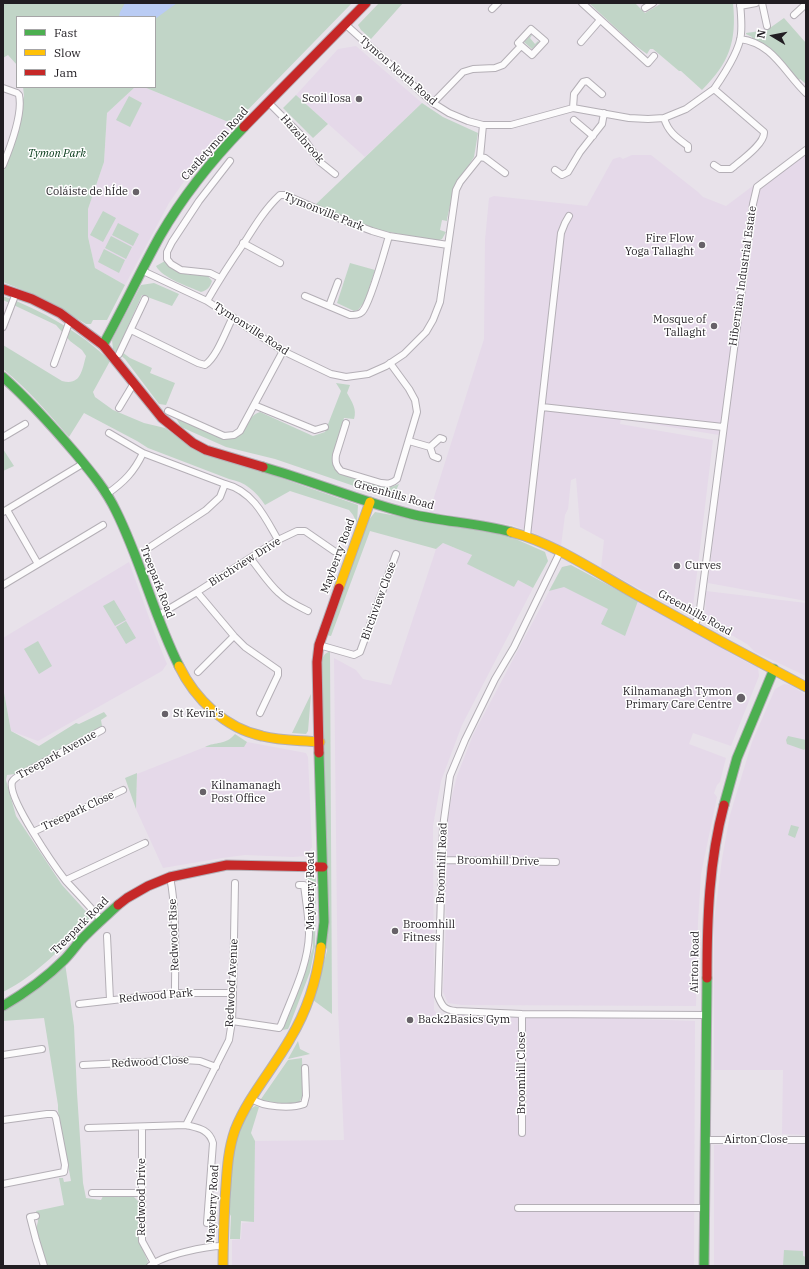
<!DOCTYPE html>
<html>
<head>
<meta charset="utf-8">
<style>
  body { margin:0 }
  #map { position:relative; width:809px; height:1269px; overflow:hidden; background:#e8e2ea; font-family:"IBM Plex Serif",serif }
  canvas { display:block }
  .frame { position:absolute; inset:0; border:4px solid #211d22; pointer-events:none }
  .legend { position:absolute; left:16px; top:16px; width:140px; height:72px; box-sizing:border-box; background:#fff; border:1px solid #a6a5a7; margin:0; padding:5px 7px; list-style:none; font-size:12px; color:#211d22 }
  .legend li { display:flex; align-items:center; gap:8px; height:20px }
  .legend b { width:20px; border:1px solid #a6a5a7 }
  .north { position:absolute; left:753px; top:16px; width:40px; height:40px; -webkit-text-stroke:3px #fff; paint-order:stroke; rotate:280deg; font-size:11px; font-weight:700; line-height:16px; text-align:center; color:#211d22 }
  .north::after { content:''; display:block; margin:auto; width:14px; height:18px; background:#211d22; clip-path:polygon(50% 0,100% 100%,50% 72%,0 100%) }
</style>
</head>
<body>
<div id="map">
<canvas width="809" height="1269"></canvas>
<div class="frame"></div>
<ul class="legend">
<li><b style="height:5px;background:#4caf50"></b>Fast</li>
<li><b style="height:5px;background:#ffc107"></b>Slow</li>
<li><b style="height:5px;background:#c62828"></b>Jam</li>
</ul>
<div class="north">N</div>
</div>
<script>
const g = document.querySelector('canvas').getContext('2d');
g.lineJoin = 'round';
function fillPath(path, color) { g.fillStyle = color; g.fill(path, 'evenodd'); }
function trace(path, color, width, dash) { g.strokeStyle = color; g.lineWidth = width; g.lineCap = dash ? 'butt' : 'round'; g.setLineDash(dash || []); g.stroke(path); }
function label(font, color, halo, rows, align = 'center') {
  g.font = font + ' "IBM Plex Serif",serif'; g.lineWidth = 3; g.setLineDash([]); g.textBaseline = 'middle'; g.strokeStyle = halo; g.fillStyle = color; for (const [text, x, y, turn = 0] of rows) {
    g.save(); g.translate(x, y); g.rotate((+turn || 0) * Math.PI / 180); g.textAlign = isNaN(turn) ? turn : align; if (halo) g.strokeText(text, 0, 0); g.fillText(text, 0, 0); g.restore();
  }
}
fillPath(new Path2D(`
  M356,46L422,103L365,157L296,95L338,49Z
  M135,87H144L226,121L235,123L185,180L169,203L125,285L95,268L88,237L87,222L88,209L104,162L107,113Z
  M806,146V601L708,583L725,436L621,419L620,424L713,440L693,606L692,610L683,612L601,568L604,540L580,527L576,478L571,480L568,509L565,515L561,546L534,533L512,525L429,513L484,339L485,240L489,198L494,196L587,206L613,159L620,157L623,159L632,155H651L698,192L703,197L726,206Z
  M443,543L472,555L468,564L514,587L518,580L533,588L462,725L441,781L433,826L434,1010L440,1017L448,1015L582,1017L695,1021L694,1266H232V1240L241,1239L242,1223L254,1222L255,1141L344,1140L338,1009L334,658L356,670L363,679L391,685L436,549Z
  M129,562L156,637L167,664L162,671L38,741L11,731L3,687V638Z
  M571,565L722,646L728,652L748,663L758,667L759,676L731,746L693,733L689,744L726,758L720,782L717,785L714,793L717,797L701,874L698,922L696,1006L462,1005L448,1003L443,992L446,920L444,841L451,800L457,776L473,735L562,567Z
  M706,591L806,603V676L755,652L747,644L733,636L727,635L708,625L705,621Z
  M784,684L790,685L806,695V1135L782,1134L783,1070H714V922L722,859L730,815L752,742L775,689Z
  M247,742L306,753L308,757L312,847L306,856L293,857L245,855L222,858L163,868L136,809L137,774L205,747H243Z
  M806,1144V1266H714V1145Z`), '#e5d9e9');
fillPath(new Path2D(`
  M3,3H352L235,123L226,121L144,87H155V17H17V65L8,55L3,58Z
  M379,3H403L371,39L361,30L358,25Z
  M589,3H635L645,13L662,3H733C737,42 729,63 702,90L681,71H679L653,49H650L647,54L633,44Z
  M784,18L806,43V84L800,79L797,82C782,63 774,49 752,39V37L746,34V33L767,30Z
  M531,35H532L530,38L535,44L538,41L539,42L532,49L524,42Z
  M23,87H135L107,113L104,162L88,209V237L95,268L125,285L107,320H93L91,324H86L40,297L3,282V174L24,96Z
  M296,95L328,124L313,138L283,108Z
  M129,96L142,103L130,127L116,120Z
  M422,103L443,117L478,133L474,157L454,188L447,219V221L442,220L440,230L446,232L442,239L437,241L378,230L315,205Z
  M103,211L116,218L103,242L90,235Z
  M118,223L139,234L133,246L112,235Z
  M111,236L132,247L126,259L105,248Z
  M104,249L125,260L119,273L98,262Z
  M165,261C174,276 192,275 207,275L212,281C210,287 208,290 201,292C190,287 162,278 156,266Z
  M350,263L375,270L365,301L358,310L354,311L337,303Z
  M154,283L179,294L172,306L142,295L118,349L130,358L152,368L150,373L175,383L166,405L159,404L125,359L113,349L112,340L141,285Z
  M3,296C41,310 81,332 110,361L93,392L95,397L113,410L144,423L165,428L190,446L358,505L357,523L353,515L349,510L290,491L265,505C256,491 245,482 229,479L148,448L137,441L84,413L69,437C48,413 28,389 3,369V345L62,381C81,386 82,370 86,356L82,350L70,341L56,325L3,300Z
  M336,383L350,385L347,393C352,402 357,409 354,419L344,418L333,457L334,468L338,472L384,486L391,487L399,484L392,499L275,459L226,447L181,427L176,418L225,439C250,438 242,418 260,412L313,436L325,432L341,391Z
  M3,449L14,466L3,471Z
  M375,512L509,536L545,552L548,561L533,588L518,580L514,587L467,564L472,555L443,543L436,549L370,531L331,636L326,635L368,521Z
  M571,565L638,601L625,636L601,624L608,609L564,587L549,591L562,567Z
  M114,600L126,620L115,626L103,606Z
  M126,621L136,638L126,644L116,627Z
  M38,641L52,666L39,674L24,649Z
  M330,651L332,1014L313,1000L327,951L322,659L325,654Z
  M3,687L11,731L37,745L39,746L76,723L79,724L104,712L107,716L101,720L102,726L15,774L7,775L6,780L16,816L62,885L91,917C66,944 36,976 3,992Z
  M311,694L308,731L306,734L292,733Z
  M235,734L247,742L244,747H205C216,741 225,746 235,734Z
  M788,736L806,740V748L804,750L787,744L786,740Z
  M137,773L136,809L125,778Z
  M791,825L799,827L795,838L788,835Z
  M305,874L313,875L316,877L315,947L310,972L289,1027L288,1029L282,1030L303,977L313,948L308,881L306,880Z
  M65,963L74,1026L77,1093L83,1183L86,1198L101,1200L103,1196L134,1197L138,1201V1238L148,1262L146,1266H47L36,1229L38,1221L36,1211L64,1205L59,1178H63L64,1182L71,1181L58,1111V1105L44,1018L3,1021V1010C27,999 46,981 65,963Z
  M298,1041L300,1049L310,1054L288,1059Z
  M302,1058L303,1096L298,1104L264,1102L261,1099L288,1060Z
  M255,1106L259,1107L251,1133L255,1141L254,1222L241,1221L240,1239H230L231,1216L229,1213L232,1153L235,1141L249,1110Z
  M784,1250L803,1251V1256L806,1257V1266H783Z`), '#c1d5c7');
fillPath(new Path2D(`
  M125,3H177L155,19V17H119L120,12Z`), '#baccf4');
const street = new Path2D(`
  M582,3L648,63L654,56
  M762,3L767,26
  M740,6L756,3
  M645,8L653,3
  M492,9L498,3
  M794,15L806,4
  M345,24L433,103L449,113L468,121L483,125H511L573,108L629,118L648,119L664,118L686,109L714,89C723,76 740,50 741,34C742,24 741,13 740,3
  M531,29L545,41L532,55L518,43Z
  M740,39C773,43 784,72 806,93
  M581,42L600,20
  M3,88L17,93L19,95C23,113 10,148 3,165
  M269,103L302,136L320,162L335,174
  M433,103L463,72L473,69L495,68L503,65L521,46
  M573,108L574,94L583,82L587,81L602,94
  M664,118C668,132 677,138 688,146V149
  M574,120L593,136
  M480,157L485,158L505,173
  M714,165L720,169H731C740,161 765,144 764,132L714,89
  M555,170L562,175L568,172L580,152L602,124L604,113
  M243,243L280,263
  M143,271L207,301L283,351L331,374L346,377L368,374L386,366L404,354L426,332L433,320L440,302L456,190L460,182L480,157L483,125
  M220,278L210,273L181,270L171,264L167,259V252L172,242L199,201L230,161
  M305,296L350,315C355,315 359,315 362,312C370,305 385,249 389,236
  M207,301C219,280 232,260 246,240C256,224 266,208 280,195H285L343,220L372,231L389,236L448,245
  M329,306L338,282
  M3,327L16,293
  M131,330L198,363L205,365C217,357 226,330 233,317
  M119,354L145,299
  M54,364L70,320
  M254,405L315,430L325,427
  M542,407L723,427
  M119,408L134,383
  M168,411L224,436L234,435L240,431L283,351
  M346,423L336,455C335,462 336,466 341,471L381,483C388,484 392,484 397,479L417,412L415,400L409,389L390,363
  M109,433L143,453
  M3,437L25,424
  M409,441L430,447
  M438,458L433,456L430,447L440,438L443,439
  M107,494C124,482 134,472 143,453L225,484C253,491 265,517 278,540
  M7,510L38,564
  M3,512L84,463
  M527,536L561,233L565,223L569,216
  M150,547L206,510L220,497L225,484
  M560,552L514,647L495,679L465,740L450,776L443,827L438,996C442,1006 444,1010 456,1011L522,1014L706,1015
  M251,559C260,570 268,583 279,593C287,601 298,606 308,611
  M3,585L103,525
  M197,592L234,636L245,647L278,670V675L260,713
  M157,616L197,592L278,540L297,531H305L334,551
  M693,627L698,618L700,609L748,242L753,204L757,187L806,150
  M319,645L354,655L360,652L396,554
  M198,672L234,636
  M33,832L123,790
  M441,860L556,862
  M170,877C177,912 175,957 175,993
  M66,880L145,843
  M101,920C90,906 78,894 66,881C55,867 7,798 12,782C14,778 20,775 24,773L102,730
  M107,936L110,1000
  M79,1004L175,993H233
  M522,1014V1133
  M232,1021L279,1028L281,1025C292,996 308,966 309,934C309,918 306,901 304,885H299
  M3,1055L42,1049
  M83,1065L184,1060L200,1061L216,1067
  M252,1099C263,1107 291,1109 304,1104L306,1096L305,1068
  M3,1120L47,1114H54L56,1118L65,1165L64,1172L3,1184
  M186,1125C198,1128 209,1129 213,1143L207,1223H212
  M142,1127V1241L154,1263
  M88,1128L186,1125L229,1040L232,1021L233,993L235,883
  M705,1140H806
  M92,1193H142
  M518,1208H705
  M36,1216L30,1217L36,1240L44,1266
  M150,1266C163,1255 206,1246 223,1246`);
const fast = new Path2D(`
  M103,345C123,309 140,272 160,236C183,196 212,160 244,127
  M3,377C30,401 53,427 76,454C91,472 106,490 116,511C141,561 154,616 179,666
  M263,467C313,481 361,502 411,514C444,522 478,523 511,532
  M319,753L324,922L321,947
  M724,805L737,758L774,669
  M3,1006C25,993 46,978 64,960C70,954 75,947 80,941C92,928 105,917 118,905
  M704,1266L707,978`);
const slow = new Path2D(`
  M511,532C554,543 596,572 635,594C692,626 749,657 806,687
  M339,588L370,502
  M179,666C195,699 225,728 262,736C281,741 301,740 320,742
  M223,1266C223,1244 224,1221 225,1199C227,1175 227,1153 235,1130C248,1097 273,1069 290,1039C307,1011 317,979 321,947`);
const jam = new Path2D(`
  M244,127L366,3
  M3,289L32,299L60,313L103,345L162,418L193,443L206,450L263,467
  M319,753L317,662L319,645L339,588
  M118,905L127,898L148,886L170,877L227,865L323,867
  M707,978C707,919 709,861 724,805`);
trace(street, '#b4afb6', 8);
trace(fast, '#b4afb6', 11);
trace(slow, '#b4afb6', 11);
trace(jam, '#b4afb6', 11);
trace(street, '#fcfbfc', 6);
trace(fast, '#4caf50', 9);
trace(slow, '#ffc107', 9);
trace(jam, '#c62828', 9);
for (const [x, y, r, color] of [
  [359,99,4,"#676268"],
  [136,192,4,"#676268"],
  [702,245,4,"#676268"],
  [714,326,4,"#676268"],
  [677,566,4,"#676268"],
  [741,698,5,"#676268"],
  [165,714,4,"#676268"],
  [203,792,4,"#676268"],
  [395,931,4,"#676268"],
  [410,1020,4,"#676268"]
]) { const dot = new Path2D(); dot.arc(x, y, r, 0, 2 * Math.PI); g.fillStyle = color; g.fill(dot); trace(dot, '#fff', 1.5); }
label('11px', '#211d22', '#fff', [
  ["Tymon North Road",398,71,41],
  ["Hazelbrook",302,139,49],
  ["Castletymon Road",215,144,-48],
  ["Tymonville Park",324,212,22],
  ["Hibernian Industrial Estate",743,276,-82],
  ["Tymonville Road",251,329,33],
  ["Greenhills Road",394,495,16],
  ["Mayberry Road",338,556,-70],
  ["Birchview Drive",245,562,-32],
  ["Treepark Road",157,582,69],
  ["Birchview Close",379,601,-70],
  ["Greenhills Road",695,613,29],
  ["Treepark Avenue",57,755,-29],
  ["Treepark Close",78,811,-25],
  ["Broomhill Drive",498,861,1],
  ["Broomhill Road",442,863,-88],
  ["Mayberry Road",311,891,-90],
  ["Treepark Road",80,926,-45],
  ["Redwood Rise",174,935,-92],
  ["Airton Road",695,962,-89],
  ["Redwood Avenue",232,983,-87],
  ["Redwood Park",156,996,-5],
  ["Redwood Close",150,1062,-3],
  ["Broomhill Close",522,1073,-90],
  ["Airton Close",756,1140],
  ["Redwood Drive",142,1197,-90],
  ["Mayberry Road",213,1204,-87]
]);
label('11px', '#211d22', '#fff', [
  ["Scoil Iosa",351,99],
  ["Coláiste de hÍde",128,192],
  ["Fire Flow",694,239],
  ["Yoga Tallaght",694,252],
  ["Mosque of",706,320],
  ["Tallaght",706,333],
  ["Curves",685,566,"left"],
  ["Kilnamanagh Tymon",732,692],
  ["Primary Care Centre",732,705],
  ["St Kevin's",173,714,"left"],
  ["Kilnamanagh",211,786,"left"],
  ["Post Office",211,799,"left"],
  ["Broomhill",403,925,"left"],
  ["Fitness",403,938,"left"],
  ["Back2Basics Gym",418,1020,"left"]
], 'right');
label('italic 11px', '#003514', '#fff', [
  ["Tymon Park",57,154]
]);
</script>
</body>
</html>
